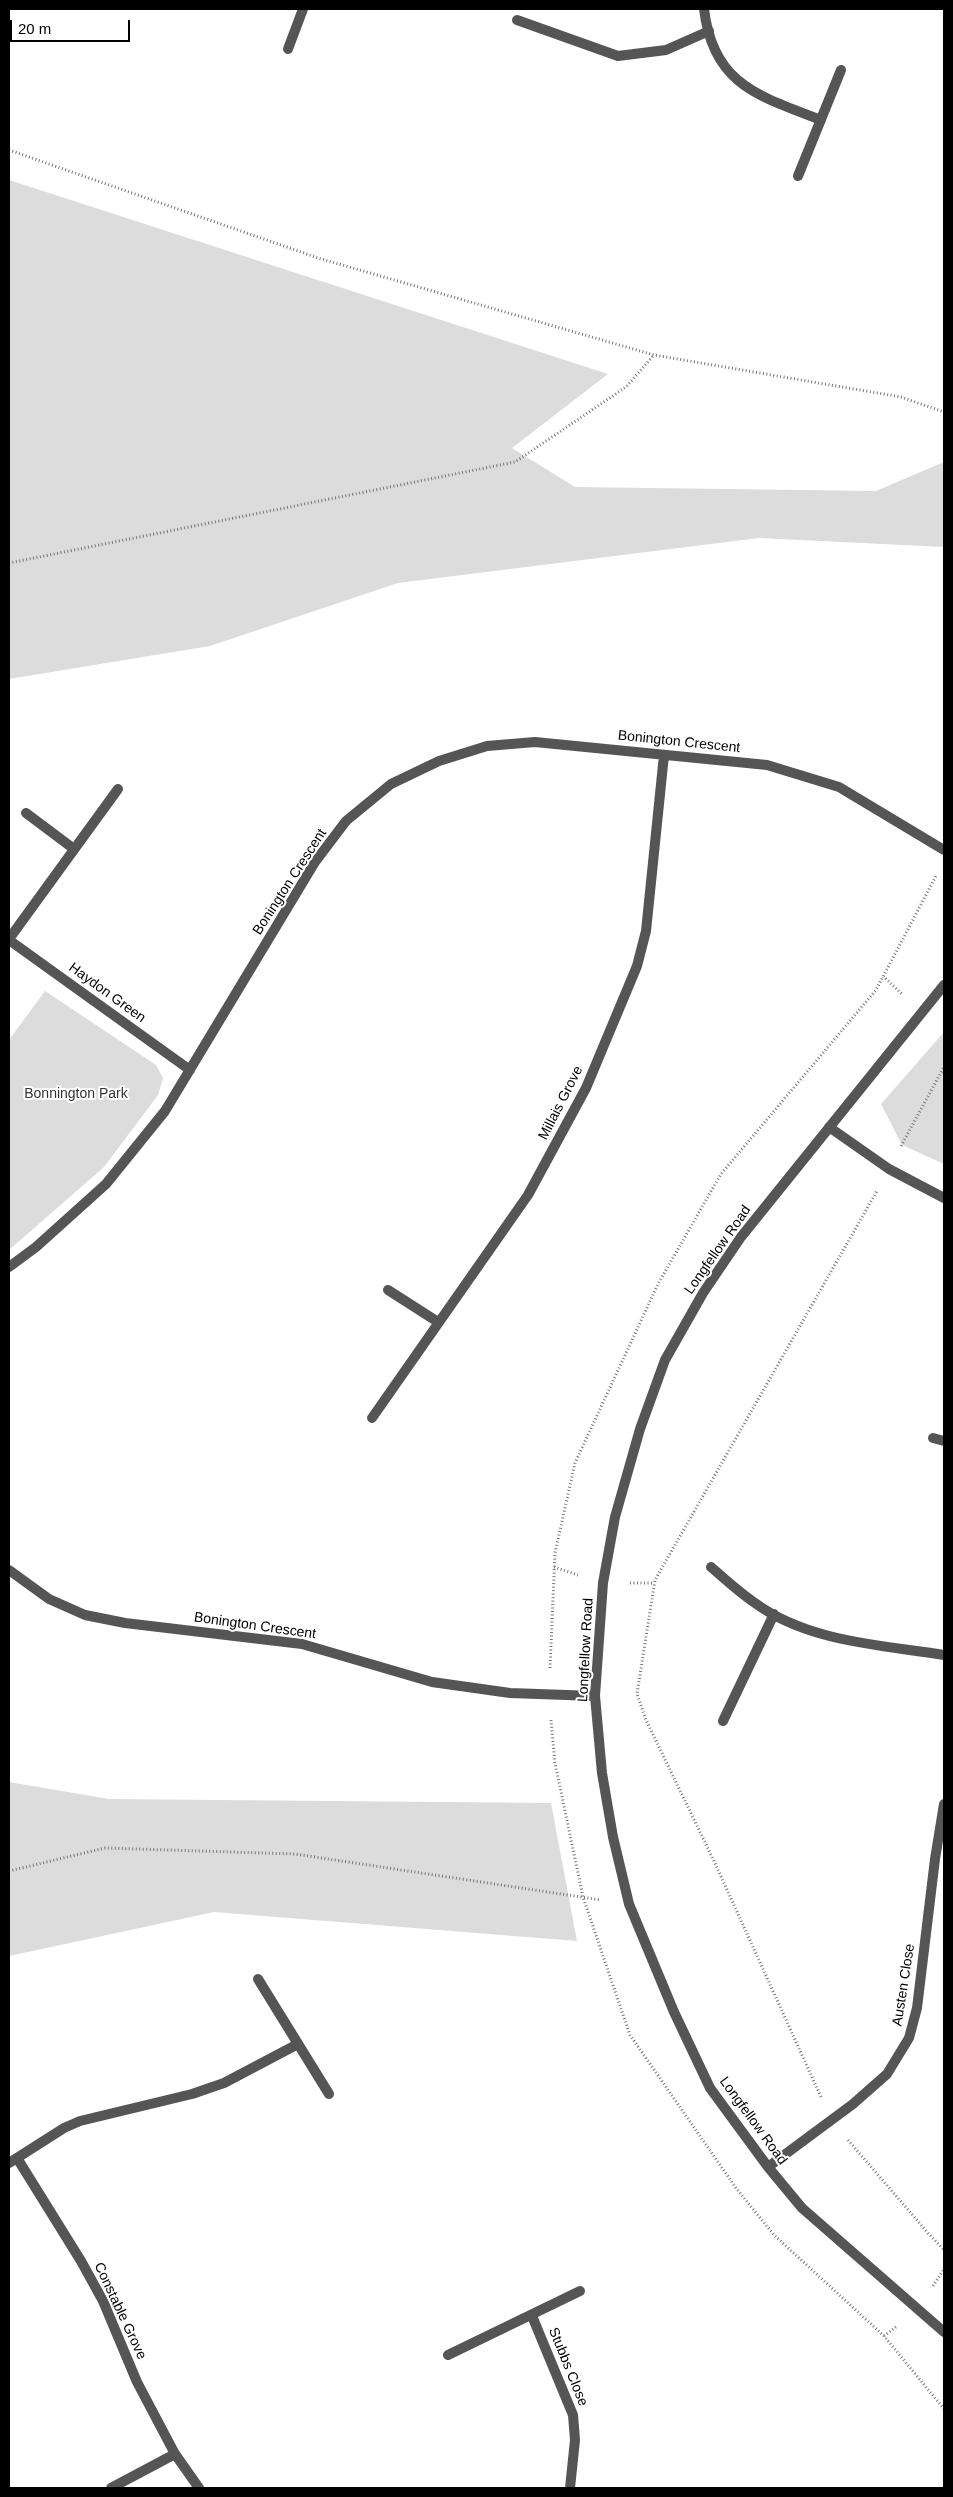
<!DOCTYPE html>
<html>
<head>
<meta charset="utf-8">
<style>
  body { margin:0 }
  #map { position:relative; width:953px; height:2497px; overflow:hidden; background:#fff; font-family:Arial,sans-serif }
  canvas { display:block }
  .frame { position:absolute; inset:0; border:10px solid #000; pointer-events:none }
  .scale { position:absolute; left:10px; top:20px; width:120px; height:22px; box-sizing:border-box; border:2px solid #000; border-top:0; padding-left:6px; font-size:15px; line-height:18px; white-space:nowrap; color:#000; -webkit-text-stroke:4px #fff; paint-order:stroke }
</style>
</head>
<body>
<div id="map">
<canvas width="953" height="2497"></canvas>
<div class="frame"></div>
<div class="scale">20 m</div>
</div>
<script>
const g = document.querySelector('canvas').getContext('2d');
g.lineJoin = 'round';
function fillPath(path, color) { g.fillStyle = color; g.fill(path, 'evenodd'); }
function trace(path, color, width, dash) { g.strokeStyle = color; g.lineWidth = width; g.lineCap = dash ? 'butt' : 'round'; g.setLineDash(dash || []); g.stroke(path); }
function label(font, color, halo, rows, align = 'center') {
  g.font = font + ' Arial,sans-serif'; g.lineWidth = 4; g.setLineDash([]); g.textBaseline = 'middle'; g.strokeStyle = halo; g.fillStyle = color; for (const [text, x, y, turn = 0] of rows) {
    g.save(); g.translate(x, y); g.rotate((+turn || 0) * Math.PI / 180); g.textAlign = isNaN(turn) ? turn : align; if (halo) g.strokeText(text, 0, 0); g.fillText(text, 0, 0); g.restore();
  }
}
fillPath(new Path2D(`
  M9,180L608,374L512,448L575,487L876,491L944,462V547L759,538L398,583L210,646L9,679Z
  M45,991L156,1065L163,1078L158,1095L104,1167L9,1250V1040Z
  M944,1032V1164L902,1145L881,1104Z
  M9,1782L109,1799L551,1803L577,1941L214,1912L9,1956Z`), '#dcdcdc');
trace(new Path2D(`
  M9,150L318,258L654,355L901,397L944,412
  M9,563L515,462L626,387L654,355
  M883,976L903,995
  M901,1146L944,1067
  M554,1567L578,1575
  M630,1583H654
  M550,1668L555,1553L575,1463L658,1284L721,1174L876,990L937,874
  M551,1720L555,1763L583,1897L630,2035L736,2188L774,2235L884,2336L944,2409
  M9,1871L105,1848L295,1854L601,1900
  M821,2097L714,1861L646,1720L637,1694L655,1580L877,1191
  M848,2140L928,2233L944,2250
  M933,2286L944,2269
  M884,2336L897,2326`), '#777', 3, [1, 2.5]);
trace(new Path2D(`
  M517,20L618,56L666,50L709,31
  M288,49L303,9`), '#555', 10);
trace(new Path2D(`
  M704,9C713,85 759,96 821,120
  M798,176L841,70
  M26,813L74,849
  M9,939L118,789
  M9,940L190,1070
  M944,985L741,1237L703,1293L665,1360L640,1429L615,1517L603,1583L595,1696L602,1773L613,1837L629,1904L674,2012L710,2088L768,2167L802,2208L944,2332
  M829,1127L889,1169L944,1198
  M9,1267L36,1247L106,1184L165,1111L315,862L346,821L391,784L439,761L487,746L535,742L767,765L839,787L944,850
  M388,1290L438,1322
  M372,1418L528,1195L586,1088L637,966L646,931L664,755
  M933,1438L944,1441
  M711,1567C725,1579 739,1592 755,1603C808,1642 882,1645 944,1655
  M9,1570L49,1599L85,1615L125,1623L302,1644L432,1682L510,1693L595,1696
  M723,1721L774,1614
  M258,1979L329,2094
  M17,2158L81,2261L103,2301L137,2382L175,2454L199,2488
  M9,2163L64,2128L80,2121L192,2094L224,2083L298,2044
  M768,2167L853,2104L887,2074L909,2038L917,2008L935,1859L944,1804
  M532,2316L573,2415L575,2440L570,2488
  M448,2355L580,2291
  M111,2488L175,2454`), '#555', 10);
label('14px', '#000', '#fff', [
  ["Bonington Crescent",679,742,6],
  ["Bonington Crescent",290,882,-57],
  ["Haydon Green",107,993,36],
  ["Millais Grove",561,1103,-63],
  ["Longfellow Road",718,1250,-55],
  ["Bonington Crescent",255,1626,8],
  ["Longfellow Road",586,1650,-87],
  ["Austen Close",904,1985,-81],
  ["Longfellow Road",753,2121,54],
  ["Constable Grove",120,2311,65],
  ["Stubbs Close",568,2367,68]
]);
label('14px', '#333', '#fff', [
  ["Bonnington Park",76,1094]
]);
</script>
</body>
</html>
